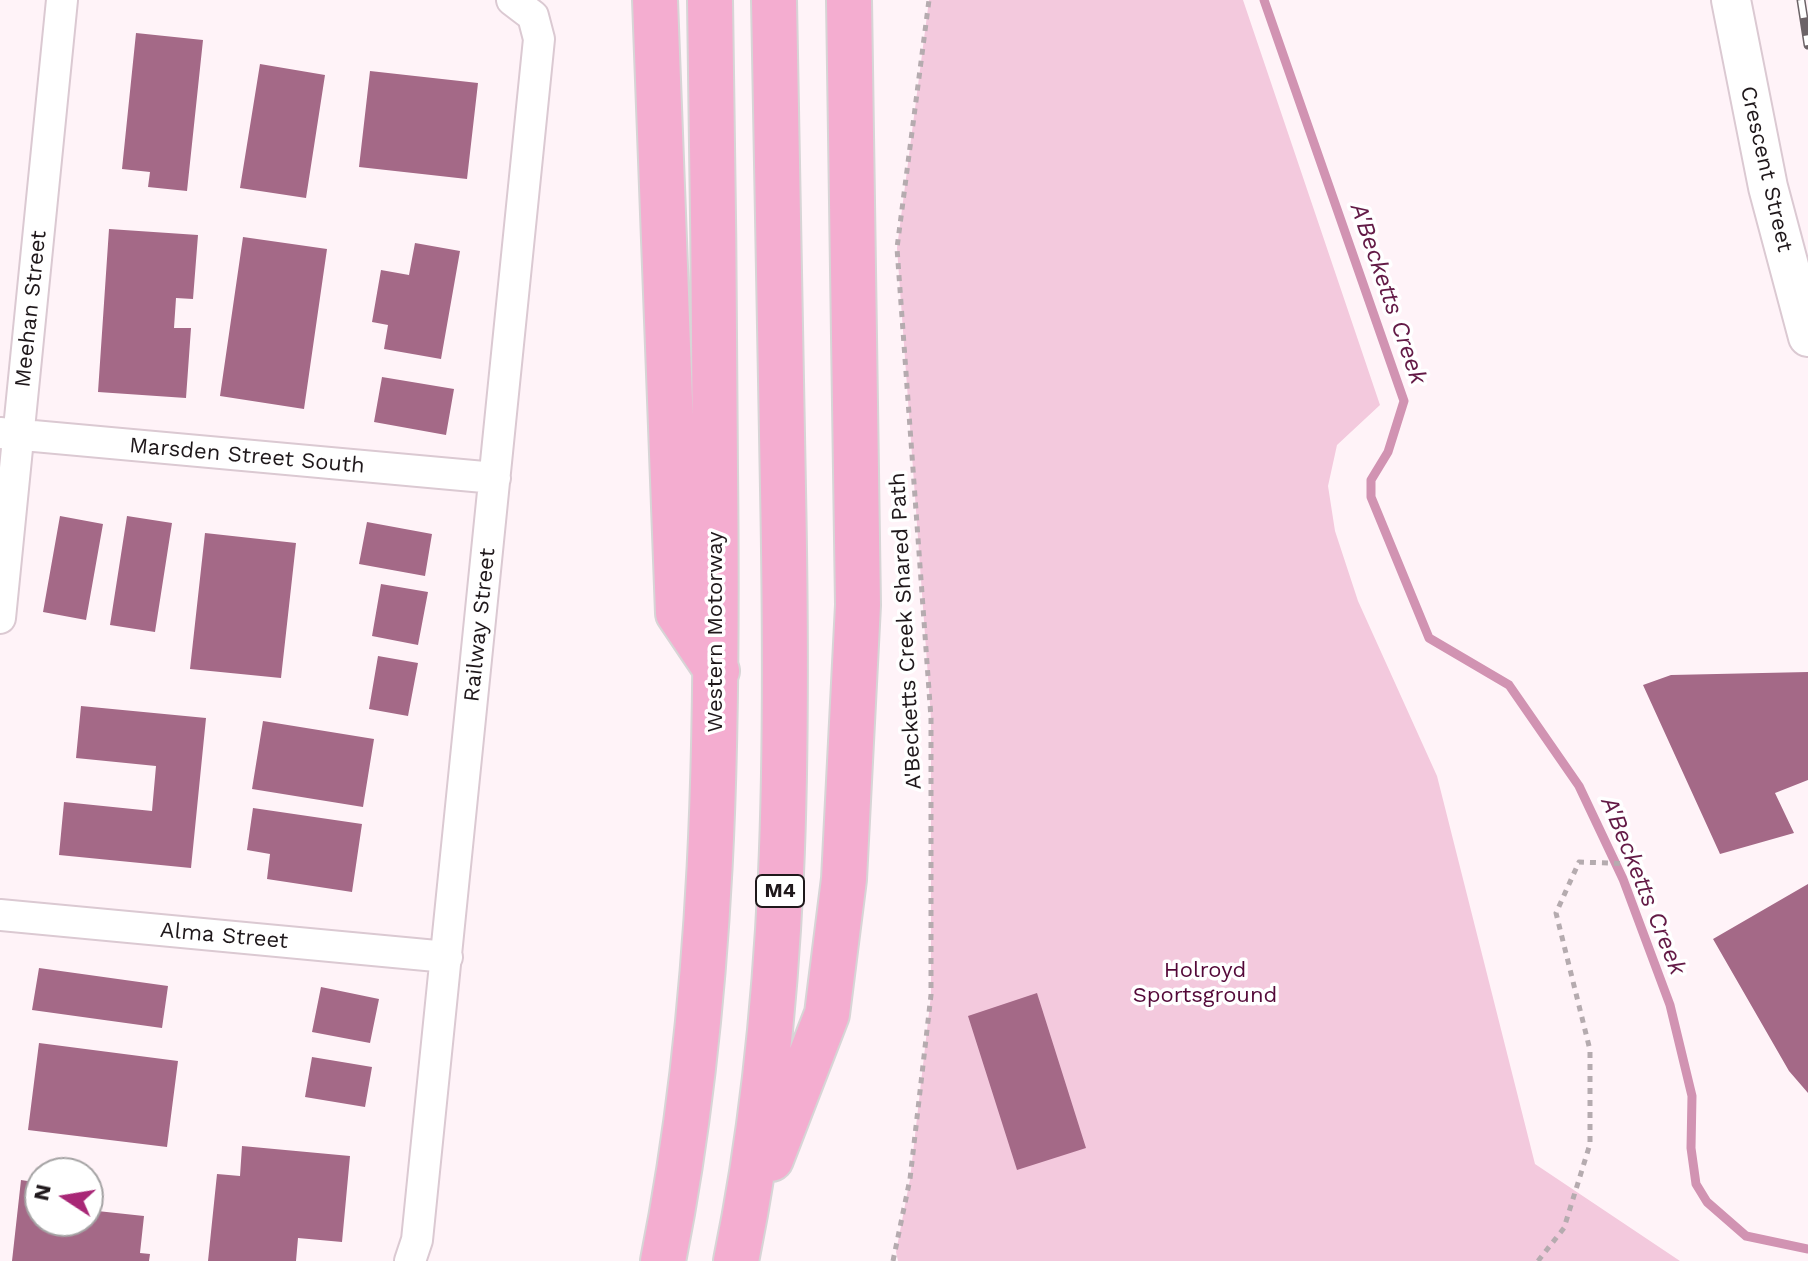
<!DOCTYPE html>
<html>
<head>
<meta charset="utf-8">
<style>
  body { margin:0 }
  #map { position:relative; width:1808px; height:1261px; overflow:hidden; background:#fff3f8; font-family:"Work Sans",sans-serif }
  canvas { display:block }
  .north { position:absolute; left:24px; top:1157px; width:80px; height:80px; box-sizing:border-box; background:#fff; border:2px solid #a5a3a4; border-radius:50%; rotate:282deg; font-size:22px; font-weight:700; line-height:32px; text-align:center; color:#1f181b }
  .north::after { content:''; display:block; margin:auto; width:28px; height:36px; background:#a82776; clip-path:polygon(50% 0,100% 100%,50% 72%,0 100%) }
</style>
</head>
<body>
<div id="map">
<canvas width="1808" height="1261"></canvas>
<div class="north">N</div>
</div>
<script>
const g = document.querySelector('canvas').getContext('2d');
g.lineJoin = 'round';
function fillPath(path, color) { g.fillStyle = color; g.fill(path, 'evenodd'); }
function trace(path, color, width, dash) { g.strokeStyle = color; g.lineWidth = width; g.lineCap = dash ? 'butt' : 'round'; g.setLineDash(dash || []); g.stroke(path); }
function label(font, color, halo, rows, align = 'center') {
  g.font = font + ' "Work Sans",sans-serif'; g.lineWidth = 7; g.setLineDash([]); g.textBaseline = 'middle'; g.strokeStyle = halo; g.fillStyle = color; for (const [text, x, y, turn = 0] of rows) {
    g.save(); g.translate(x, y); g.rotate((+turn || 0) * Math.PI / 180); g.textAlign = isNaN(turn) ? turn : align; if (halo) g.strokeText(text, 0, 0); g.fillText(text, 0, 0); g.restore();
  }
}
fillPath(new Path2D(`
  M929,0H1243L1380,405L1337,445L1328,486L1335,531L1358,601L1437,776L1535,1164L1680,1261H898L896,1252L910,1179L931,995V718L897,248Z`), '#f3c9dd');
trace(new Path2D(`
  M1264,0L1404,401L1388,452L1371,480V497L1429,638L1509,685L1579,786L1623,879L1670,1005L1692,1096L1691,1148L1696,1184L1707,1202L1746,1236L1808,1249`), '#d193b2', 9);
fillPath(new Path2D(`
  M136,33L203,40L187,191L148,187L150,172L122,169Z
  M260,64L325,75L306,198L240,188Z
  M370,71L478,83L467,179L359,167Z
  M109,229L198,235L193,299L176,298L174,328H191L186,398L98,392Z
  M243,237L327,249L304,409L220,396Z
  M415,243L460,251L441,359L384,349L388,325L372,322L381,270L409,275Z
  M382,377L454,389L446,435L374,422Z
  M60,516L103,524L86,620L43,612Z
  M127,516L172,523L155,632L110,625Z
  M367,522L432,534L425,576L359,564Z
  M205,533L296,543L281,678L190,669Z
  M381,584L428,592L418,645L372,636Z
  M378,656L418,663L408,716L369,709Z
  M1808,672V780L1775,793L1794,833L1720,854L1643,685L1671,675Z
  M81,706L206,718L191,868L59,855L64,802L152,811L156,766L76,758Z
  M263,721L374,739L363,807L252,789Z
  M253,808L362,824L352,892L267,879L270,854L247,850Z
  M1808,884V1093L1789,1071L1713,939Z
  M39,968L168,986L162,1028L32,1010Z
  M321,987L379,999L370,1043L312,1032Z
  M1037,993L1086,1148L1017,1170L968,1016Z
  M39,1043L178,1061L167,1147L28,1130Z
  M312,1057L372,1067L365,1107L305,1097Z
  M242,1146L350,1156L342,1242L298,1238L296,1261H208L217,1174L240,1176Z
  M21,1180L40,1183V1221H88V1210L144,1216L140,1253L150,1254L149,1261H12Z`), '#a46987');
const minor = new Path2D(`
  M0,433L495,478
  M0,618L62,0
  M0,915L447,957
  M410,1261L417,1240L539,39L533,16L512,0`);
const tertiary = new Path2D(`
  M1731,0L1768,187L1808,337`);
const motorway = new Path2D(`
  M655,0L678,613L717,671
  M771,1159L827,1014L844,879L858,605L849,0
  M663,1261C715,1000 718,735 715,470C714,313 713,157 710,0
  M736,1261C788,1007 788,747 783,489C780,326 777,163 774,0`);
trace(minor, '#dbc9d2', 34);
trace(tertiary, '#dbc9d2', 42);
trace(motorway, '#d7d5d6', 48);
trace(new Path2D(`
  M893,1261L910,1179L931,995V718L897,248L929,0
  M1538,1261L1564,1228L1590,1144V1050L1556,913L1579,862L1635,864`), '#b5abaf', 5, [6, 6]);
trace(minor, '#fff', 30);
trace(tertiary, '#fff', 38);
trace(motorway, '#f4add0', 44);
const rail = new Path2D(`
  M1801,0L1808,45`);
trace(rail, '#6c6367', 9);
trace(rail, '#fff', 6, [18]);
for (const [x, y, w] of [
  [780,891,48]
]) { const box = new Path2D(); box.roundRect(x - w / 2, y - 16, w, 32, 6); g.fillStyle = '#fff'; g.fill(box); trace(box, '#1f181b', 2); }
label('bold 20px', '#1f181b', null, [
  ["M4",780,891]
]);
label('22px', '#1f181b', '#fff', [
  ["Crescent Street",1766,169,77],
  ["Meehan Street",31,309,-84],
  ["Marsden Street South",247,456,5],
  ["Railway Street",480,625,-84],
  ["A'Becketts Creek Shared Path",906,631,-93],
  ["Western Motorway",716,632,-90],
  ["Alma Street",224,936,5]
]);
label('22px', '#530838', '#fff', [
  ["Holroyd",1205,971],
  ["Sportsground",1205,996]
]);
label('italic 24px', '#631a46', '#fff', [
  ["A'Becketts Creek",1388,294,71],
  ["A'Becketts Creek",1643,886,68]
]);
</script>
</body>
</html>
